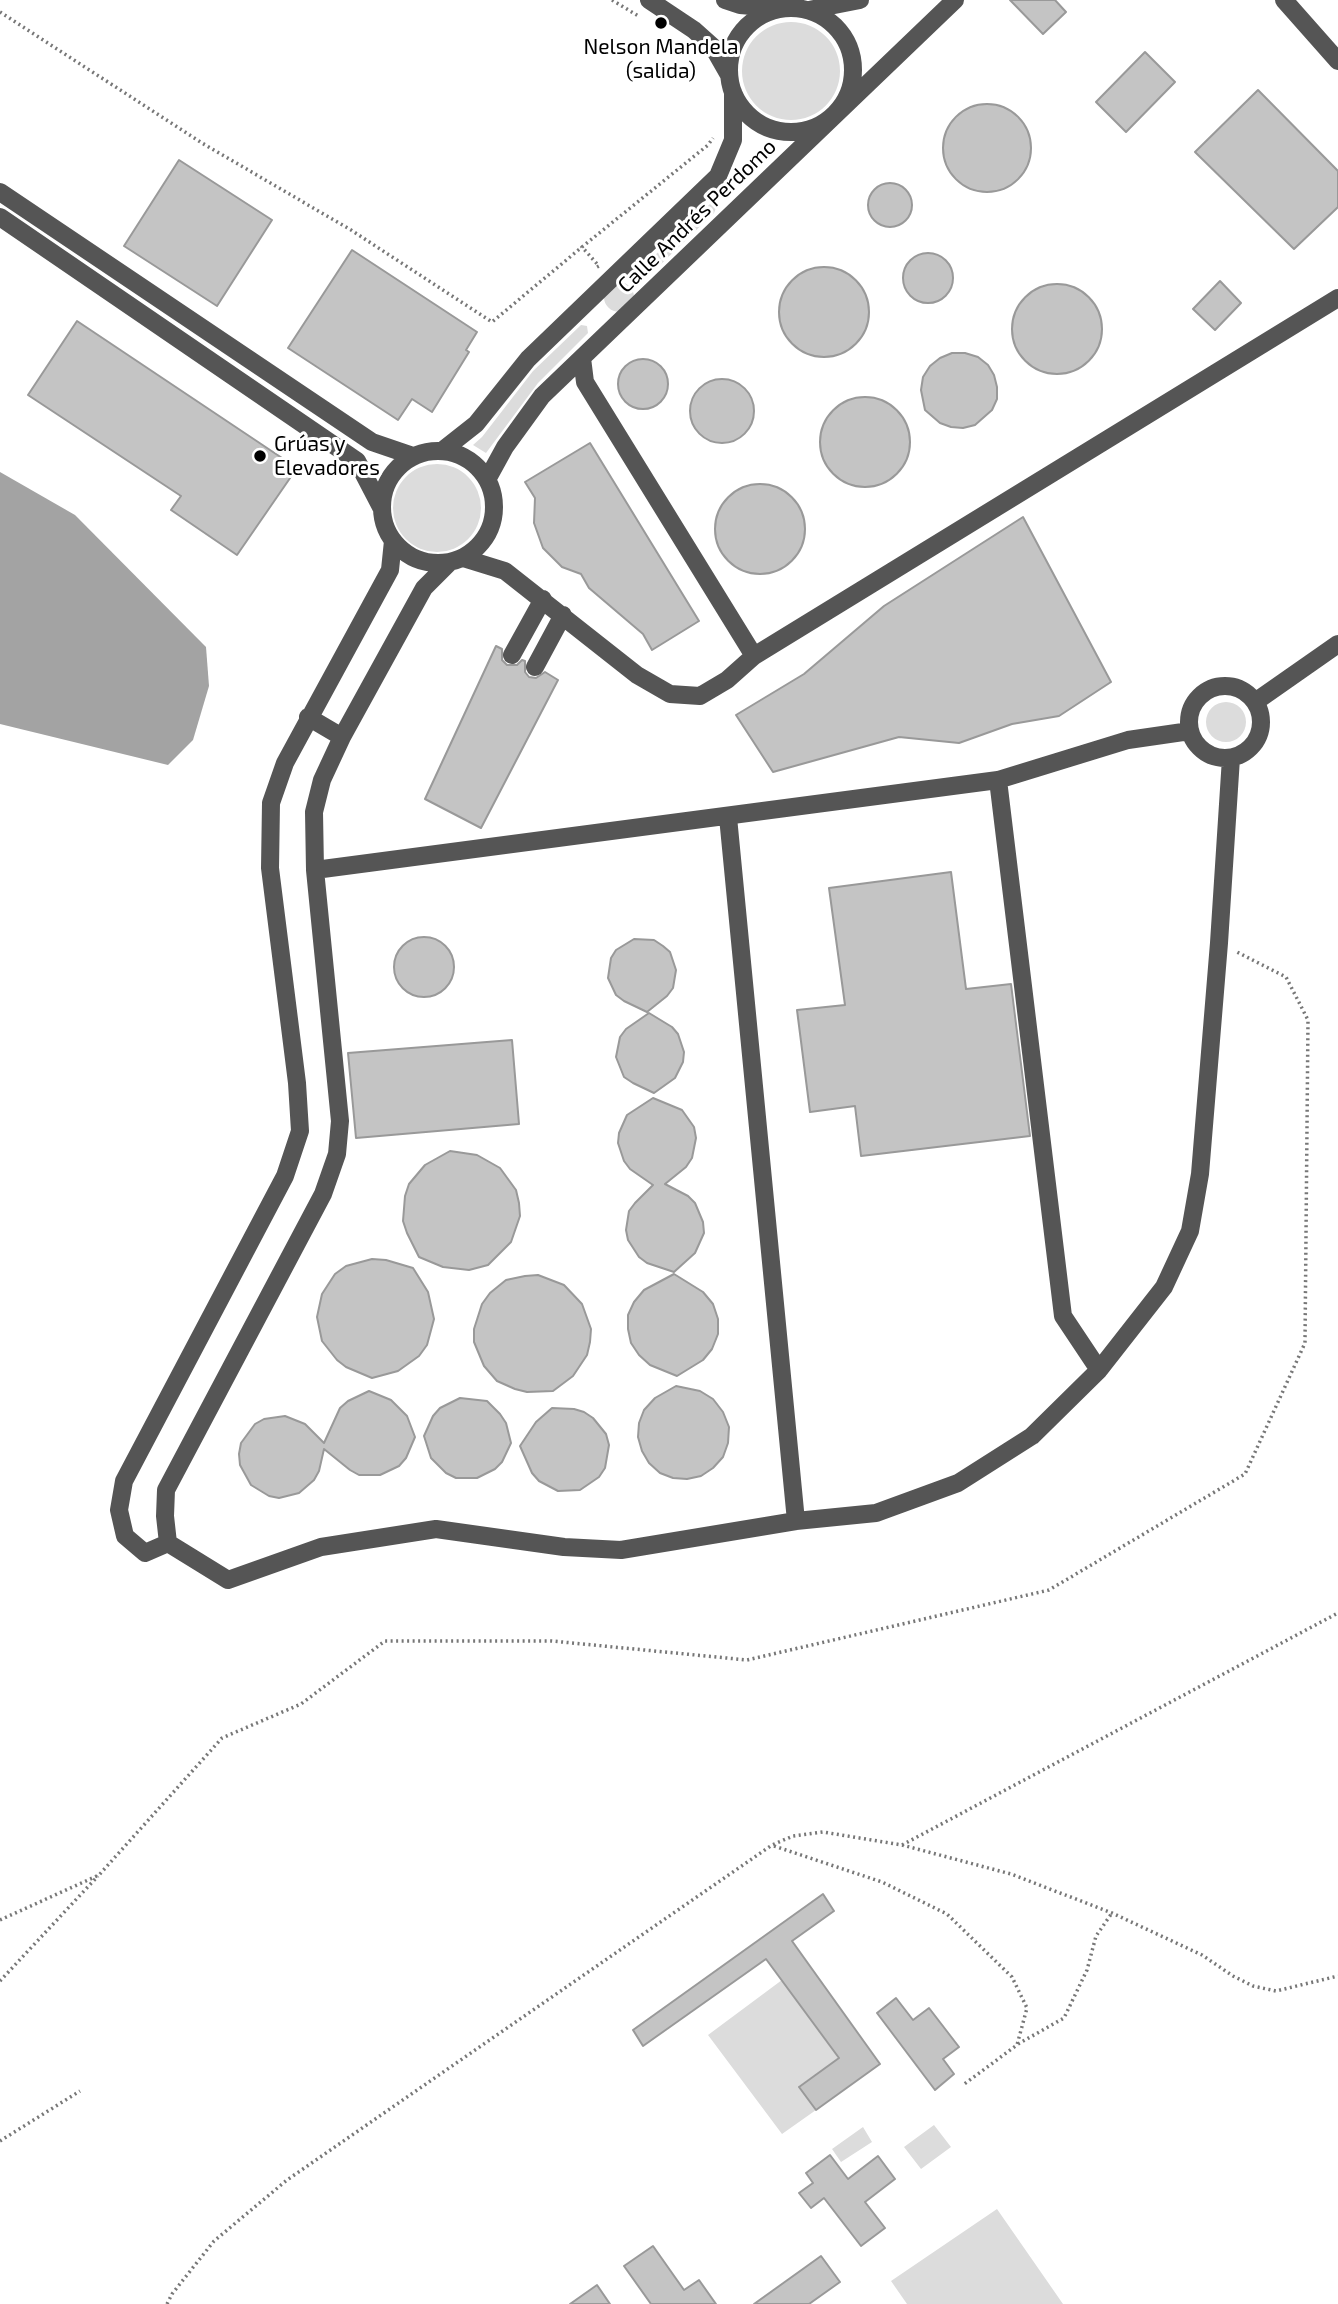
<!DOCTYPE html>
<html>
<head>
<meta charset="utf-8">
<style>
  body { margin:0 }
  canvas { display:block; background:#fff }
</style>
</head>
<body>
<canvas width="1338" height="2304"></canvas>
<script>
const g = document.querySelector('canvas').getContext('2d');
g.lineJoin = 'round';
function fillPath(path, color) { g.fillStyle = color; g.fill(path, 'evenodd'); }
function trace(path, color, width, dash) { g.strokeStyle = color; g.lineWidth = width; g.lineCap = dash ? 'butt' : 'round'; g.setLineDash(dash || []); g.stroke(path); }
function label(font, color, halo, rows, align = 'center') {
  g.font = font + ' "Exo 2",sans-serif'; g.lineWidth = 6; g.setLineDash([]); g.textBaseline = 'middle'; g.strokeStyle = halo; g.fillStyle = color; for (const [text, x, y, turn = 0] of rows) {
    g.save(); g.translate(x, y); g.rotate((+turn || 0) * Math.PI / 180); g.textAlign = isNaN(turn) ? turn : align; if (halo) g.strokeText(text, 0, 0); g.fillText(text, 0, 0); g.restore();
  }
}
fillPath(new Path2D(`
  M742 71a49 49 0 1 1 98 0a49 49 0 1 1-98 0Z
  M710,204L716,208L714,213L660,265H654L652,260L653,257Z
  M604 297a15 15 0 1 1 30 0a15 15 0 1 1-30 0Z
  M581,325L587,326L588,333L538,383L486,453L473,445L482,437L533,371Z
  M393 508a44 44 0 1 1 88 0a44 44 0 1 1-88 0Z
  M1206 722a20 20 0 1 1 40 0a20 20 0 1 1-40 0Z
  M782,1980L839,2058L799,2086L816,2110L782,2134L708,2035Z
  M934,2125L951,2147L921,2169L904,2147Z
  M863,2127L872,2142L841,2162L832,2149Z
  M997,2209L1063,2304H907L891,2281Z`), '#dcdcdc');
fillPath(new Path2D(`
  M0,472L75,515L206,647L209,686L193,740L168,765L0,724Z`), '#a3a3a3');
const building = new Path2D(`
  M1010,0H1055L1066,12L1043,34Z
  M1145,52L1175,82L1126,132L1096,102Z
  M1258,90L1338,171V207L1294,249L1195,152Z
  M943 148a44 44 0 1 1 88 0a44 44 0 1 1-88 0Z
  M179,160L272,220L217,306L124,246Z
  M868 205a22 22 0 1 1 44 0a22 22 0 1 1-44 0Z
  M352,250L477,332L466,350L469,352L432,412L412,399L398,420L288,348Z
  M903 278a25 25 0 1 1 50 0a25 25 0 1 1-50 0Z
  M779 312a45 45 0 1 1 90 0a45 45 0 1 1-90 0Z
  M1220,281L1241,303L1215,330L1193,309Z
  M1012 329a45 45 0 1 1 90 0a45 45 0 1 1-90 0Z
  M77,321L297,468L237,555L171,510L181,496L28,395Z
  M952,353H965L978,357L988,365L994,375L997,387V399L992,410L975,425L963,428L951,427L940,423L925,410L921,390L923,377L930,366L940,358Z
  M618 384a25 25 0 1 1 50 0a25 25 0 1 1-50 0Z
  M690 411a32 32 0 1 1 64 0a32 32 0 1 1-64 0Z
  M820 442a45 45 0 1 1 90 0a45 45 0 1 1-90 0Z
  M590,443L699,621L652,650L643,634L589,588L581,574L562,567L543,548L534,523L535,498L525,482Z
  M715 529a45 45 0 1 1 90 0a45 45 0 1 1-90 0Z
  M1023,517L1111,682L1059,716L1012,724L959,743L899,737L773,772L736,715L804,674L884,606Z
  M496,646L502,649V660L507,665H517L522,660L525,661V672L529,677L536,678L545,672L558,680L481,828L425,799Z
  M951,872L966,989L1011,984L1030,1136L861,1156L855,1106L810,1112L797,1010L845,1005L829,888Z
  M394 967a30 30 0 1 1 60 0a30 30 0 1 1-60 0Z
  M634,939L654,940L663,946L670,952L676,970L673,988L667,996L647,1012L624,1001L616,995L608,978L611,958L616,950Z
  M649,1013L672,1027L678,1034L684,1052L683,1062L675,1078L654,1093L633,1083L624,1077L616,1057L620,1037L626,1029Z
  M512,1040L519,1124L356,1138L348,1053Z
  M653,1098L682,1110L694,1127L696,1138L692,1158L686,1167L665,1184L688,1196L695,1203L703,1222L704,1233L695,1253L674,1272L647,1263L639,1257L628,1240L626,1230L629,1211L635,1203L653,1185L630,1169L624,1161L618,1143L619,1133L627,1115Z
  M450,1151L477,1155L500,1168L516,1190L519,1203L520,1216L511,1242L488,1265L469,1270L443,1267L419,1257L407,1233L403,1221L405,1196L409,1184L425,1165Z
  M372,1259L386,1260L413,1268L428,1292L434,1319L427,1345L419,1356L398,1371L372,1378L346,1367L337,1360L322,1341L317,1317L322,1294L335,1274L346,1266Z
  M674,1274L703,1292L713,1304L718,1319V1334L712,1349L703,1360L677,1376L650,1365L639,1355L631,1343L628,1329V1315L634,1302L644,1290Z
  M538,1275L564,1285L582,1304L591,1329L590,1342L587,1355L573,1376L553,1391L527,1392L515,1389L497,1381L484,1366L474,1342V1329L482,1304L490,1293L506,1280L525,1276Z
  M676,1386L700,1391L713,1399L723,1412L729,1427L728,1443L723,1457L713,1468L701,1476L687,1479L673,1478L660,1473L649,1463L642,1451L638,1437L639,1423L644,1410L655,1398Z
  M369,1391L391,1400L407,1416L415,1437L406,1458L399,1466L380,1475H359L350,1470L324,1449L319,1471L314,1480L299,1493L279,1498L269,1496L251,1485L240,1465L239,1454L241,1443L255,1424L264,1419L285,1416L305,1424L324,1443L340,1408L348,1401Z
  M460,1398L487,1401L500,1414L506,1423L511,1443L502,1462L495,1469L477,1478H456L446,1473L431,1458L424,1436L433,1416L440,1408Z
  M552,1408L574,1409L584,1412L593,1418L606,1434L609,1445L605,1468L599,1477L580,1490L558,1491L539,1481L532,1473L520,1446L536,1422Z
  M823,1894L834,1911L792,1941L880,2064L816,2110L799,2087L839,2058L766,1959L643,2046L633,2030Z
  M896,1998L913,2020L929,2008L959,2047L943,2059L954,2074L935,2090L877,2013Z
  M830,2155L848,2179L878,2156L895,2179L865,2202L885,2228L861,2246L824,2198L811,2208L799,2193L813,2183L806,2173Z
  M653,2246L684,2290L699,2280L716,2304H651L624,2266Z
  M821,2256L840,2282L809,2304H754Z
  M597,2285L610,2304H570Z`);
fillPath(building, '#c4c4c4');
trace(building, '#999', 2);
trace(new Path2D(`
  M612,0L640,17
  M0,12L202,143L351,230L492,322L582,247
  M597,267L599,266L582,247L708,145L713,138
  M902,1845L1338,1613
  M774,1846L882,1882L947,1914L1012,1977L1027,2008L1017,2045L963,2085
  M0,1920L99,1875L222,1738L301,1704L385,1641H552L747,1660L1049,1590L1245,1474L1305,1343L1308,1020L1286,977L1237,952
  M0,1981L98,1876
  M1018,2044L1064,2018L1087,1970L1096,1936L1112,1913
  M0,2141L80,2091
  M167,2304L172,2294L214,2241L287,2180L772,1845L793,1836L823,1832L902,1845L1011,1874L1112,1913L1202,1955L1233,1976L1253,1986L1276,1991L1338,1976`), '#777', 3.5, [2, 3.5]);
trace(new Path2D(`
  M649,0L694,30L713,47L729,75
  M725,0L740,5L777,8
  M1284,0L1338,61
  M729 70a62 62 0 1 1 124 0a62 62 0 1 1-124 0Z
  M809,10L860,0
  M0,192L372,442L413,456
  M0,217L357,461L381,507
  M582,358L585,382L754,656
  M443,450L476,424L528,359L718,176L733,140V92
  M382 507a56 56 0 1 1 112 0a56 56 0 1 1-112 0Z
  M488,478L505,447L542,396L955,0
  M463,558L505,571L637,675L670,694L700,696L727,680L754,656L1338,298
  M512,655L543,599
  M535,667L563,615
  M1189 722a36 36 0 1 1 72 0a36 36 0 1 1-72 0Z
  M1255,702L1338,644
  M308,717L342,737
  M998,780L1063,1316L1099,1370
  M728,817L796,1521
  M315,870L998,780L1128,740L1190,731
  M168,1543L228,1580L321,1547L436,1529L564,1547L621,1550L796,1521L876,1513L958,1483L1032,1436L1099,1370L1164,1287L1190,1231L1200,1174L1219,943L1231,758
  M168,1543L145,1553L125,1536L119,1510L124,1481L285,1176L300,1131L297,1083L270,868L271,803L285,763L390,570L393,541
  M168,1543L165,1516L166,1490L323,1194L337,1154L340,1121L315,870L314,812L322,780L342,737L424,588L450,562`), '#555', 18);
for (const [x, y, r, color] of [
  [661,23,7,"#000"],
  [260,456,7,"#000"]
]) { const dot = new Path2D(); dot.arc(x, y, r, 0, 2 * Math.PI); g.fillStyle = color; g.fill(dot); trace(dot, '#fff', 2.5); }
label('21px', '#000', '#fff', [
  ["Nelson Mandela",661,47],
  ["(salida)",661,71],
  ["Grúas y",274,444,"left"],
  ["Elevadores",274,468,"left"]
]);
label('21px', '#000', '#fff', [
  ["Calle Andrés Perdomo",697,216,-44]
]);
</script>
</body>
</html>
